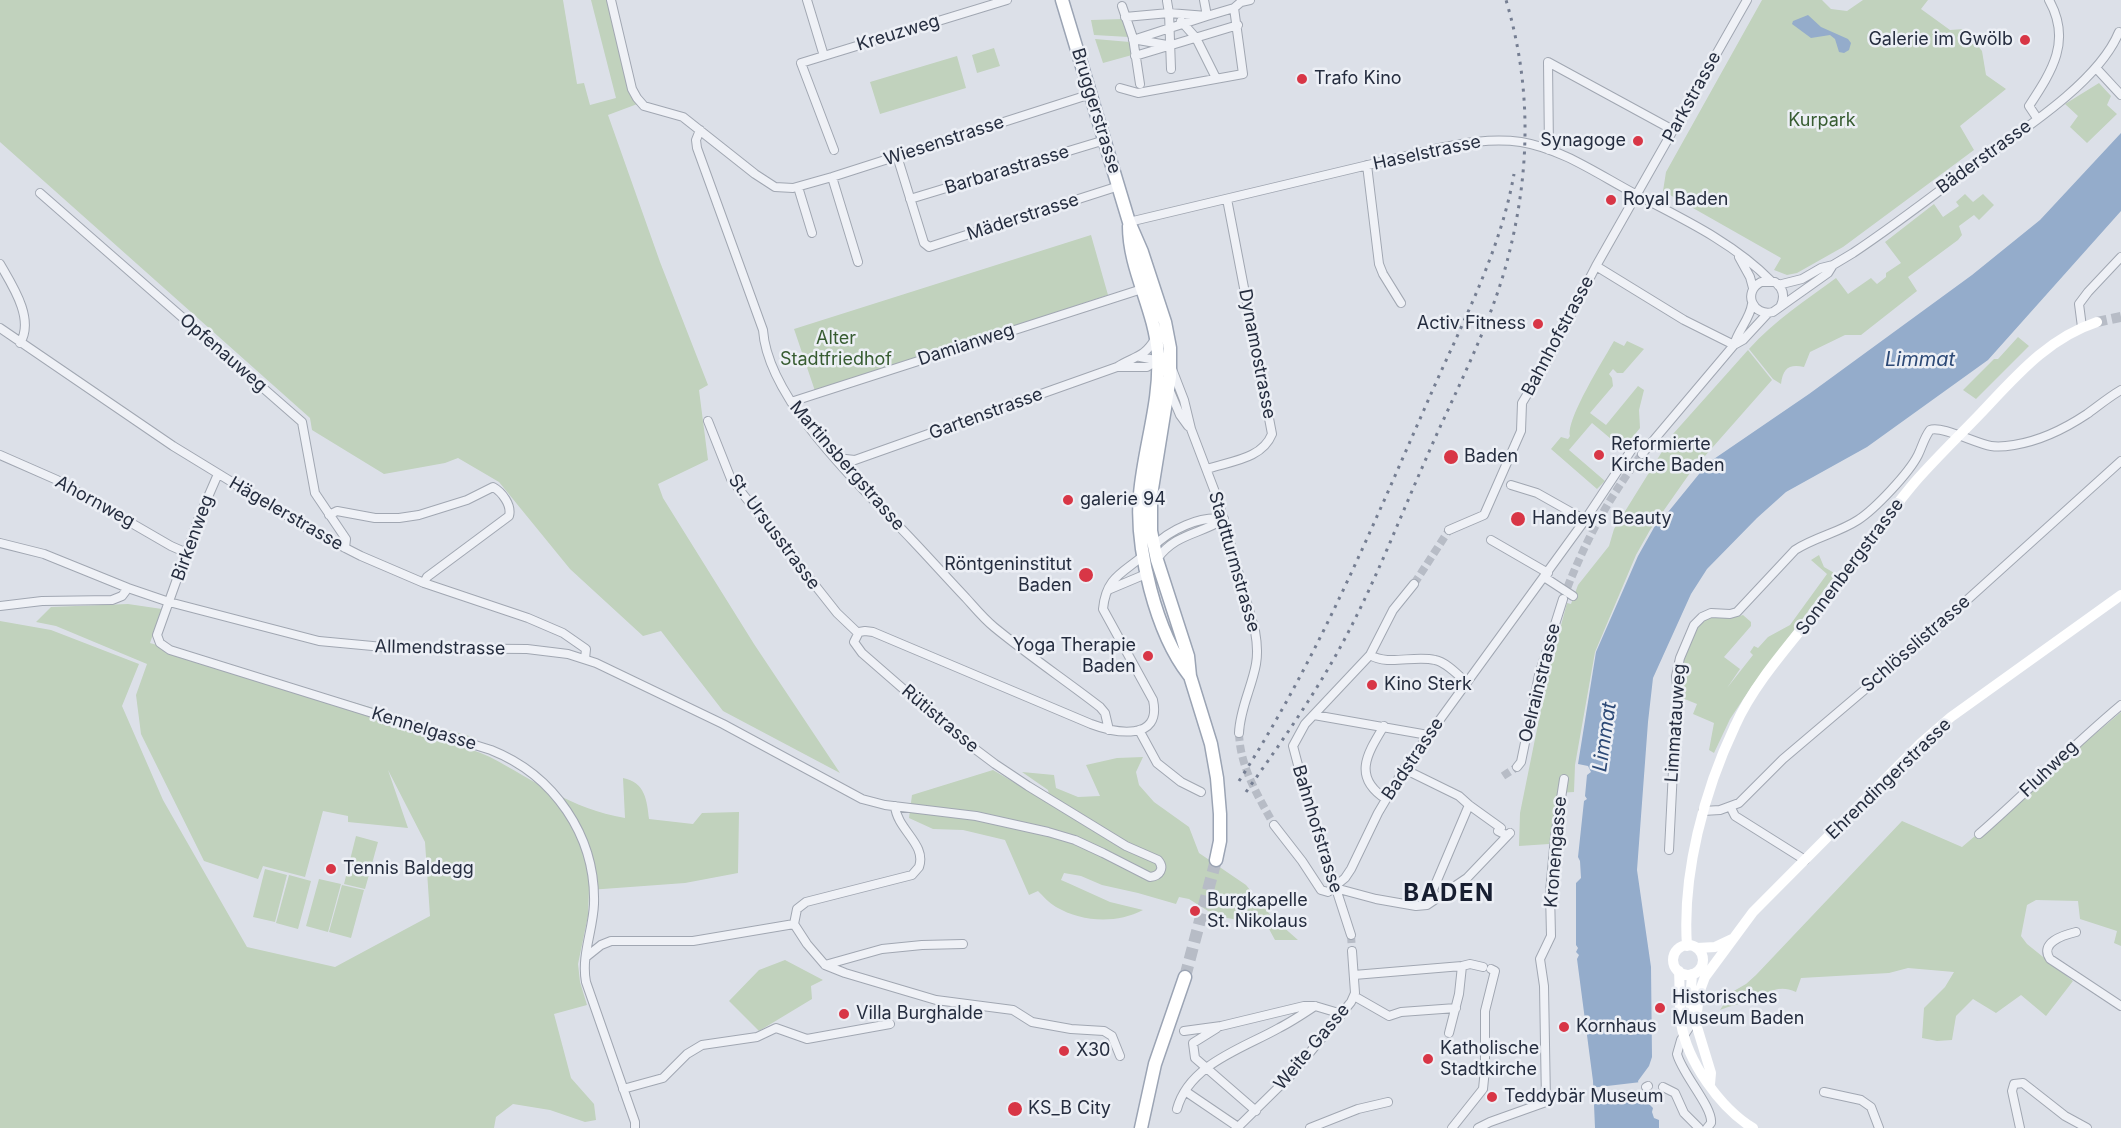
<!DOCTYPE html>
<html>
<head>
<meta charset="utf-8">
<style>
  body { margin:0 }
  canvas { display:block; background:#dce0e8 }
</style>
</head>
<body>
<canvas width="2121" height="1128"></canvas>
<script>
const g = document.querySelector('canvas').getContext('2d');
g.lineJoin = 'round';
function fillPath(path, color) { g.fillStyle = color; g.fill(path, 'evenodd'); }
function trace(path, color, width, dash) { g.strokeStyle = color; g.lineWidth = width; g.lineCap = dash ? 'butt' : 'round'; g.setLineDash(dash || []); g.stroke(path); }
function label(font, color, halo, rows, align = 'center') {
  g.font = font + ' Inter,sans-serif'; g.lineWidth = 5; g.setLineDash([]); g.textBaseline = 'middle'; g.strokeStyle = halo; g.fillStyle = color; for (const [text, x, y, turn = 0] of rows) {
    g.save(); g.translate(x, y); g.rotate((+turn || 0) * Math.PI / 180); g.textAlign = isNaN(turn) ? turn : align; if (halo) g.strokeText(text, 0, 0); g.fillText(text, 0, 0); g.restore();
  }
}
fillPath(new Path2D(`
  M0,0H563L577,84L584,83L590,105L616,98L591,0H611L631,86L640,103L608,115L660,262L708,385L699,390L708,460L658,484L663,498L754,644L840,773L723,711L661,631L643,636L570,569L499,482L458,458L445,463L384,474L312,430L310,418L0,142Z
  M1762,0H1822L1831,9L1847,11L1863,0H1928L1921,9L1950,30L1964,29L1982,51L1986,75L2006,89L1960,126L1974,150L1843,247L1797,273L1787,275L1774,270L1781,258L1663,191L1666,172Z
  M1123,19L1129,37L1094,35L1091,20Z
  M1095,39L1130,42L1132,55L1103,63Z
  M994,48L1000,66L977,73L972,55Z
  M957,56L966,88L880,114L870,82Z
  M2099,83L2111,96L2107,105L2117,114L2087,143L2070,127L2078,116L2065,104Z
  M1965,194L1973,202L1983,194L1994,205L1979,220L1974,215L1959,226L1962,235L1958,240L1908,277L1917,291L1861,335H1845L1810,352L1804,367C1789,364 1783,368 1781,384L1773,379L1749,349C1774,321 1806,300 1836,278L1848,294L1871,278L1877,284L1886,277V273L1901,263L1885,242L1934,204L1943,217L1959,206L1956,202Z
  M1091,235L1108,295L815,391L794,329Z
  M2018,337L2029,346L1976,399L1963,390L1994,359H1998Z
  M1614,341L1624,346L1627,341L1644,349L1623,373H1617L1613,369L1609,374L1612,378L1613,386L1590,413L1606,425L1638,386L1644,390L1639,410L1640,428L1623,449L1592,423L1569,450L1605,481L1597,489L1551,449L1561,437L1568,439L1570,436C1566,419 1604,359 1614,341Z
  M1748,350L1772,380L1690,473L1650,530L1636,555L1595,652L1575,765L1574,792L1558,793L1549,844L1519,846L1520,813L1549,670L1567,603L1571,604L1578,585L1609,546L1614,529L1673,434Z
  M1819,555L1824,567L1836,574L1752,686L1730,719L1714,753L1709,750L1714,723L1693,714L1697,704L1682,698C1681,690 1679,682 1679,674C1679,661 1694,625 1706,619C1717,613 1731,619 1743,615L1751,622V626L1724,657L1740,669L1727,688L1753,655L1750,652L1754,646L1758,648L1768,637L1790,625L1827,574L1811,560Z
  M128,604L162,609L150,643L476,738L450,742C463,747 477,751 490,757C536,781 571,809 625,818L623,778C645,782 647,800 649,819L693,824L702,813L739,812L738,873L685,883L589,890L588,916L578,964L580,982L587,1005L554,1014L571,1078L594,1104L596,1120L585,1122L550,1110L513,1104L496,1117L494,1128H0V621L51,630L139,664L122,706L163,800L247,947L335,967L430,916L425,842L388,770L408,828L348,822V816L323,811L305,877L263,866L258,879L204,861L141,734L136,695L147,664L56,626L36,622L51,607Z
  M2121,712V946L2114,943L2117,931L2080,919L2078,901L2036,900L2027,905L2021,936L2027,944L2073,981L2046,1016L2021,995L1996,1013L1973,999L1956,1016L1952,1040L1937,1041L1922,1038L1924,1008L1945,987L1954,972L1908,968L1889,973L1801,978L1796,992C1776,983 1767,995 1749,1001C1739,1004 1730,1006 1720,1010L1732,992L1746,984L1756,975L1902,821L1962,847Z
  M1143,757L1136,772L1139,785L1154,802L1189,827L1199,853L1246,885L1272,917L1298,940H1275L1269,929L1244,921L1216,916L1189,899L1179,897L1176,904L1138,893L1102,885L1081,876L1064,873L1061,880L1068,883L1110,902L1143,910C1116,924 1082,922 1056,907C1049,903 1043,896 1038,891L1029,895L1005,840L963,830L933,829L909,818L912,795L993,770L1051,804L1048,790L1022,772L1054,775L1056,788L1078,797L1100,796L1086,765L1117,758Z
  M356,836L378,842L365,889L344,884Z
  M265,869L287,875L275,922L253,917Z
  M289,875L311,881L298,929L276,923Z
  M319,879L341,884L328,932L306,926Z
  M342,885L364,890L351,938L329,932Z
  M785,960L823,980L811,986L812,999L759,1031L729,1001L759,970Z`), '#c1d2bd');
fillPath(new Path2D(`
  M1808,15L1821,27L1848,39L1851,43L1849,50L1844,53L1839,52L1835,39L1830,35L1811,38L1792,24L1793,21Z
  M2121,133V211L1988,360L1867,447L1786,492L1757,518L1707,569L1691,594L1653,678L1648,722L1637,870L1651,967L1652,1057L1649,1066L1638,1081L1642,1097L1653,1108L1652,1112L1654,1118L1659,1120V1128H1595L1593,1081L1577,959L1579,955L1576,952L1578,948L1576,945V883L1581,878L1580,861L1578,857L1584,801L1587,799L1585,796L1587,775L1591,772L1588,766L1578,764L1596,652L1638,556L1656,524L1660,522L1708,463L1809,394L1972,275L2040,220Z`), '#94accb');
fillPath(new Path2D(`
  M1641,1082L1644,1093L1591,1100L1590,1088Z`), '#dce0e8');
trace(new Path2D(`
  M1414,584L1449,530
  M1563,599C1583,545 1607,500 1642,454
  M1239,733C1240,767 1258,796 1274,825
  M1503,776L1517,767
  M1351,935L1352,951`), '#b7bcc6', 8, [8, 4]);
trace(new Path2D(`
  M2097,322L2121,317`), '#b7bcc6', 10, [10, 5]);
trace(new Path2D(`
  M1185,977L1216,860`), '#b7bcc6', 12, [12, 6]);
const street = new Path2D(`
  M611,0L632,89L637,98L644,106L683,117L755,174L775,187L793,188L832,177L1091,94
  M807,0L824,56
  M1167,1L1169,13L1171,69
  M1122,6L1133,38L1140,84
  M1125,17L1169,13L1207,16L1234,8L1241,2L1250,0
  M1181,21L1196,38L1216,78
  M1133,40L1207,16L1204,0
  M1138,40L1167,45
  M1135,56L1238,25
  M2096,68L2121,95
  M1120,88L1138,93L1243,74L1234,8
  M2037,118L2029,106C2052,71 2072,41 2049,0
  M700,130L696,140L697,148L763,330C768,402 864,489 913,541C931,560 948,579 966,598C975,608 984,619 994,627C1028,655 1065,680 1100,707L1105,713L1109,730
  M834,150L801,63L1007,0
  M1549,150L1548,62L1673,130
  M897,156L924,243L929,247L1119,186
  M1367,165L1379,264L1383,274L1401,303
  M832,177L858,262
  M798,187L812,233
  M40,193L302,422L315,493L346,539L345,548
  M910,199L1105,140
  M1129,222L1435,149C1463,143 1491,138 1521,142C1563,149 1599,175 1637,195C1683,219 1734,243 1771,281
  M1739,257L1750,277L1753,288
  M0,264C12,285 35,319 20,343
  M1596,266L1684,320L1734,345
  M1778,285L1802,279L1821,268L1833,265L1853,253C1895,225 1935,194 1975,164C2020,132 2098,83 2119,32
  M1781,305C1785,296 1783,288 1775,282H1761C1742,292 1753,317 1773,312L1828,273L1833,265
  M2082,327L2079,304L2088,292L2121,257
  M0,328L173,446L312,531L361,556L424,583L528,618L563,633L586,649L585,659
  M1734,345L1743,340L1768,313
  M1140,357L1160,361
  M1118,367H1147L1158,360
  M1172,369L1184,400L1191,429L1218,500L1255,631C1257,642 1258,653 1256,664C1252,687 1240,708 1239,733
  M1169,389L1180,415L1188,426
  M791,402L1142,289
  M708,421L731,479L837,613L858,633
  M1642,454L1734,345C1738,330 1750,319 1752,304
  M0,455L57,480L171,546L187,553
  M836,458L855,460L1117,367C1134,356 1144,358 1155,339
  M1207,469C1231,461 1262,459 1272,434L1227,199
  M218,474L198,520L157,635L160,643L170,650L491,750C554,775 596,836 594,904C593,930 581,956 586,982L635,1122V1128
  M1511,485L1537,493L1585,520
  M329,515L337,511L375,518H399L419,515L467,500L493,487C502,492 512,505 509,516L427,577L424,583
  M1449,530L1484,515L1521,431L1522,403L1546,363L1596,266L1747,0
  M1491,540L1548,573
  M0,543L44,554L128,588L169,602L319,641L394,648L527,649L568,654L596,663L723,724L862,799L885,805L976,816L1048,832L1075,840L1103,853L1150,877C1160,876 1165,868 1158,860L1126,846L1028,786L995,764L955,734L862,653L854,642L859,632L865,631L873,632L1091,724C1115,733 1162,742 1153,700L1103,609C1106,577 1123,573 1144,555
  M1153,547C1169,530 1201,515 1224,519
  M1157,559C1176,533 1199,535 1224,519
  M1544,577L1573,596
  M1108,590L1146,574L1148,572
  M0,606L42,601L112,600L122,596L128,588
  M1370,655C1388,666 1414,655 1435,660C1446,662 1458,675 1466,682
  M1314,715L1428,735
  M1384,726C1367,754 1352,777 1386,799
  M1139,730L1157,763L1181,782L1201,792
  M1517,767L1521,762L1539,675L1563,599
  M1404,769L1459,796L1469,805L1501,828L1498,831L1506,835L1510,833
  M1731,808L1735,816L1805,860
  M1703,811L1720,810L1739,803L1783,759L1915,647L2121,461
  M1274,825L1302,861L1321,890L1328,892L1345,878L1351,869L1378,813L1404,769L1585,520L1632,449
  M1979,834C2027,792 2072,746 2121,705
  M1669,850L1675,730L1679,706L1676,676L1680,658L1694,625L1702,617L1711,613L1730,614L1737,612L1795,550C1815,537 1838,533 1858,520C1875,509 1909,473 1918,455C1922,447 1924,438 1930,430C1941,425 1977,444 1991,446C1998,447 2008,446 2014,445C2039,441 2066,428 2087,414C2098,406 2109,397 2121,390
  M1335,888L1376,899L1416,906L1427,905L1467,878L1510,833
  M1427,904L1469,805
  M794,924L807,944L825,965L845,973L936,1000L1013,1010L1032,1022L1071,1029L1104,1031L1112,1036L1120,1056
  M2076,932C2063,935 2039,943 2050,959L2121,1006
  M1351,935L1307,799L1293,746L1305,724L1370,655L1393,610L1414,584
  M586,957L601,945L611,941H693L794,924L797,909L806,902L912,875L919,867C927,844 897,830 895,806
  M825,965L882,949L922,945L963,944
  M1354,975L1462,966L1470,964L1483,967
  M1354,996L1389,1016L1401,1012L1456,1008
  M1694,1020L1681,1040L1677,1054C1682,1074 1713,1107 1711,1123L1707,1128
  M1217,1028L1193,1043L1195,1058L1256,1111
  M1184,1031L1221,1026L1304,1006H1315L1342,1014
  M1449,1033L1459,994L1462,966
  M1646,1087L1648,1086
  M1663,1087L1675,1093L1684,1113L1699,1128
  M623,1089L663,1078L687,1054L702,1045L757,1037L776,1028L807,1039L890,1024
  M1185,1091L1238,1127
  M1824,1092L1861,1100L1871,1107L1879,1128
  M1177,1109C1189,1064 1244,1048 1279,1028C1291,1022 1303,1014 1315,1006
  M1237,1128L1294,1072L1351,1002L1355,993L1352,951
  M1310,1128L1358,1109L1388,1102
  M1452,1128L1483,1089L1485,1069V1011L1495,971L1491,969
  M1478,1128L1490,1122L1546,1102L1544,986L1540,959L1551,936L1550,892L1555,837L1564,779
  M2020,1128L2012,1091L2014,1084L2023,1083L2065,1116L2087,1128`);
const primary = new Path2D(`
  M1062,0L1129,222L1142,252L1165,322L1170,348V377L1151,495V531L1157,560L1188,656L1190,676L1211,744L1217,778L1220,814V841L1216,860
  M1129,226C1129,270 1155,309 1158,354C1161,401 1144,447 1140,494C1135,548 1156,633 1189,675
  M1141,1128L1155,1064L1185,977`);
trace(street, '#a1a7b2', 10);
trace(primary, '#9ba4b4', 15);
trace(street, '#eff1f6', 8);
trace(new Path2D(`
  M1673 960a15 15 0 1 1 30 0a15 15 0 1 1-30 0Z
  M1687,946C1682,874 1704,791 1735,726C1755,681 1794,640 1824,601C1855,561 1883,520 1915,482C1936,458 1959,436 1981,413C2016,376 2048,338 2097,322
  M1697,948L1715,947L1732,939
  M1679,971C1680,988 1679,1006 1681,1023C1687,1061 1720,1108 1753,1128
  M1692,974L1690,1004L1711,1073L1710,1084
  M1694,1020L1697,1013L1699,993L1705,977L1753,912L1921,743L1951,717L2121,595`), '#fff', 10);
trace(primary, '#fff', 12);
trace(new Path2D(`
  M1239,781C1316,662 1370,532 1427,403C1459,329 1500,254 1514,174
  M1246,792C1280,744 1314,696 1342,644C1374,585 1398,522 1425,461C1452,398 1486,335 1505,269C1530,179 1533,90 1506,0`), '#757e92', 3, [3, 6]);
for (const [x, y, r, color] of [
  [2025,40,6,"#d83646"],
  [1302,79,6,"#d83646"],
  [1638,141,6,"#d83646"],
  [1611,200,6,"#d83646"],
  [1538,324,6,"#d83646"],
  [1599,455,6,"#d83646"],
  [1451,457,8,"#d83646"],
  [1068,500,6,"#d83646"],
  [1518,519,8,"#d83646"],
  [1086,575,8,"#d83646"],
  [1148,656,6,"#d83646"],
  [1372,685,6,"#d83646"],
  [331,869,6,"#d83646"],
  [1195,911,6,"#d83646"],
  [1660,1008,6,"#d83646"],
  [844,1014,6,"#d83646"],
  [1564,1027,6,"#d83646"],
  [1064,1051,6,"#d83646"],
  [1428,1059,6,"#d83646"],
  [1492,1097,6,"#d83646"],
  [1015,1109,8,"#d83646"]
]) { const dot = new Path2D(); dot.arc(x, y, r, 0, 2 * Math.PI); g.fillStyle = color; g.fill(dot); trace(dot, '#eceff5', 2); }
label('18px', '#252d3f', '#eceff5', [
  ["Kreuzweg",898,33,-17],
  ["Parkstrasse",1692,97,-61],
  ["Bruggerstrasse",1096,111,73],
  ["Wiesenstrasse",944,141,-18],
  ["Haselstrasse",1427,153,-12],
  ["Bäderstrasse",1984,157,-36],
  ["Barbarastrasse",1007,170,-17],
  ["Mäderstrasse",1023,217,-18],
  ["Bahnhofstrasse",1558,336,-62],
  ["Damianweg",966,345,-18],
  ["Opfenauweg",223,353,41],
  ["Dynamostrasse",1257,354,79],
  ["Gartenstrasse",986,414,-20],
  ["Martinsbergstrasse",847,466,49],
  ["Ahornweg",95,502,29],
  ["Hägelerstrasse",286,514,30],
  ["St. Ursusstrasse",774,532,53],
  ["Birkenweg",193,538,-70],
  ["Stadtturmstrasse",1234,562,74],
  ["Sonnenbergstrasse",1850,567,-53],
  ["Schlösslistrasse",1916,644,-41],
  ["Allmendstrasse",440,648,1],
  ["Oelrainstrasse",1540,683,-76],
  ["Rütistrasse",940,719,40],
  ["Limmatauweg",1676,723,-86],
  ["Kennelgasse",424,729,17],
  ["Badstrasse",1413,759,-56],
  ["Fluhweg",2049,769,-44],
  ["Ehrendingerstrasse",1889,779,-44],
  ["Bahnhofstrasse",1317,829,73],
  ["Kronengasse",1556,852,-85],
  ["Weite Gasse",1312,1047,-50]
]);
label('18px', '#252d3f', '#eceff5', [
  ["Galerie im Gwölb",2013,40,"right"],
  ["Trafo Kino",1314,79],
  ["Synagoge",1626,141,"right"],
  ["Royal Baden",1623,200],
  ["Activ Fitness",1526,324,"right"],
  ["Reformierte",1611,445],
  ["Kirche Baden",1611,466],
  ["Baden",1464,457],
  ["galerie 94",1080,500],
  ["Handeys Beauty",1532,519],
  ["Röntgeninstitut",1072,565,"right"],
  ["Baden",1072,586,"right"],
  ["Yoga Therapie",1136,646,"right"],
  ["Baden",1136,667,"right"],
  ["Kino Sterk",1384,685],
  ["Tennis Baldegg",343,869],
  ["Burgkapelle",1207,901],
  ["St. Nikolaus",1207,922],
  ["Historisches",1672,998],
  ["Museum Baden",1672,1019],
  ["Villa Burghalde",856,1014],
  ["Kornhaus",1576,1027],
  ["Katholische",1440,1049],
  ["Stadtkirche",1440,1070],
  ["X30",1076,1051],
  ["Teddybär Museum",1504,1097],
  ["KS_B City",1028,1109]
], 'left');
label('18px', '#375c31', '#eceff5', [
  ["Kurpark",1822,121],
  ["Alter",836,339],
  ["Stadtfriedhof",836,360]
]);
label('italic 20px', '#2c4976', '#eceff5', [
  ["Limmat",1920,360],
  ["Limmat",1605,737,-82]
]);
g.letterSpacing = '1.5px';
label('bold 24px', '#171e30', '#eceff5', [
  ["BADEN",1449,894]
]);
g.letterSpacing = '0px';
</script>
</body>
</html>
